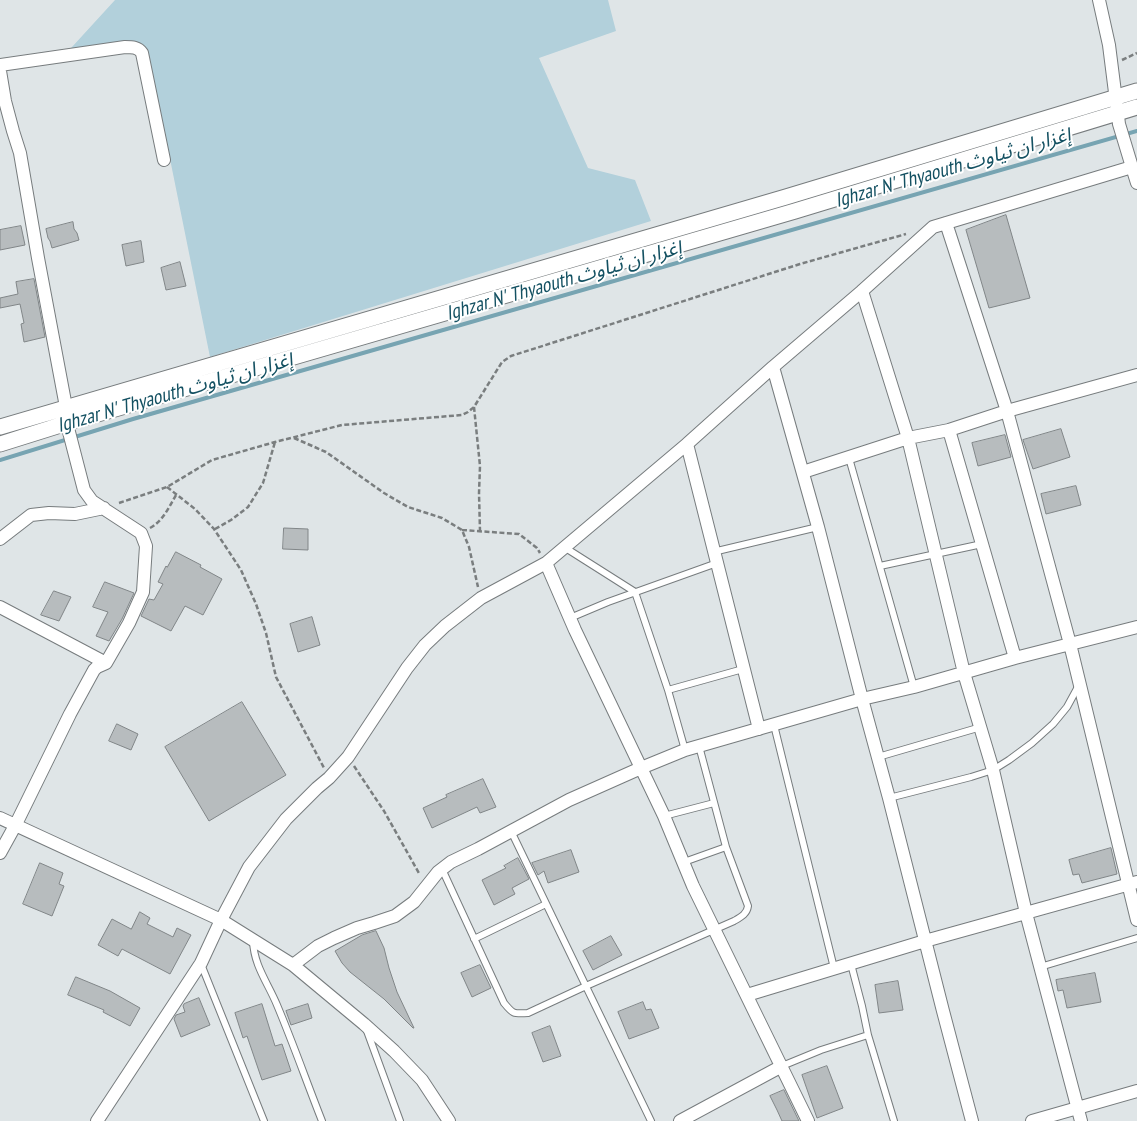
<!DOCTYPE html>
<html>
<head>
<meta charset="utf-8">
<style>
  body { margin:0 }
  canvas { display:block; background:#dfe5e7 }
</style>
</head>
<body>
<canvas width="1137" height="1121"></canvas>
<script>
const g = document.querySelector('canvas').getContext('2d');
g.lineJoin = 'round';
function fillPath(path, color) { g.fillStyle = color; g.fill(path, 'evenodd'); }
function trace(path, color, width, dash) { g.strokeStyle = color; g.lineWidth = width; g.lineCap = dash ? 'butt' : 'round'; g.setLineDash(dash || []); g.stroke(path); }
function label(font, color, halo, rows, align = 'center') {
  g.font = font + ' "PT Sans Narrow","Noto Sans Arabic",sans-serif'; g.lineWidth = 4; g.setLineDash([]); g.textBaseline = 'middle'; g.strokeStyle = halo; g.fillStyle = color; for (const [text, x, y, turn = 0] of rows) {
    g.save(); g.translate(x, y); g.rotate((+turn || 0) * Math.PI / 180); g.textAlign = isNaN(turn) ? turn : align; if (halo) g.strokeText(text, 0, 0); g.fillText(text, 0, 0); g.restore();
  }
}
fillPath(new Path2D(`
  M115,0H608L616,31L539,58L588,168L635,180L651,221L210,357L148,50L61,59Z`), '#b2d0db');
trace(new Path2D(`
  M0,460L133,419L1137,131`), '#77a4b2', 4);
const building = new Path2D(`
  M1006,215L1030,298L989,308L966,230Z
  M73,222L74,229L77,233L79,240L52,248L50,241L48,238L46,229Z
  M21,226L25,245L0,250V230Z
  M141,241L144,262L126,266L122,245Z
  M180,262L186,286L166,290L161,268Z
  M34,279L45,337L24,342L21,324L24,323L20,304L0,308V298L18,294L16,282Z
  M1061,429L1070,457L1033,469L1023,440Z
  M1005,435L1011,457L978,466L972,443Z
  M1076,486L1081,505L1046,514L1041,494Z
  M284,528L308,529V550L283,549Z
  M176,552L201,565L200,567L222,579L203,615L185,606L171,631L141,616L149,599L154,600L163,584L158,582L166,566L167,567Z
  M105,582L134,593L122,619L109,641L96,636L108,612L93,607Z
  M54,591L71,597L59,621L41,615Z
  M312,617L320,645L298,652L290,624Z
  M242,702L286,775L209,821L165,747Z
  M117,724L138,734L131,750L109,741Z
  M483,779L496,807L480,813L477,807L432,828L423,808L447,797L446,795Z
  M1111,848L1117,874L1082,883L1079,874L1073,875L1069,860Z
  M571,850L579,872L548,883L544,871L538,875L532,863Z
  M518,858L529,879L512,888L515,894L494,905L482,880L506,868L504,866Z
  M40,863L63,873L59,884L64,886L52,916L23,904Z
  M140,912L150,918L147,924L173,937L177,928L191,935L170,974L122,949L118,956L98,945L112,919L131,929Z
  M376,931L384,948L389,968L397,992L414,1028H413L384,999L350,972L342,963L335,951L362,935Z
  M611,936L622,955L593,970L583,951Z
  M480,965L491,988L472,997L461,973Z
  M1095,973L1101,1002L1067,1008L1063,990L1058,991L1056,980Z
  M76,977L110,991L140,1008L130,1026L103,1012L104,1010L68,995Z
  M898,981L903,1010L879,1013L875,985Z
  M199,998L210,1025L181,1037L174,1019L176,1015L185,1012L183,1006L184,1004Z
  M643,1002L646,1010L651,1009L659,1028L629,1039L618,1012Z
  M262,1004L275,1046L282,1044L291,1071L262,1080L247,1036L243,1038L235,1013Z
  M308,1004L312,1018L291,1025L286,1011Z
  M550,1026L561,1056L543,1062L532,1033Z
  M827,1066L843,1108L817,1118L802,1075Z
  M784,1090L799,1121H782L777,1110L770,1096Z`);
fillPath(building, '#b7bcbe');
trace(building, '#818688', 1);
const service = new Path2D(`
  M849,458L914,687
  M564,547L635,592L668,690L685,750
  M713,552L818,527
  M880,566L982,544
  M570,618L608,602L717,563
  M668,690L743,669
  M774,725L834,968
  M878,757L981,727
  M889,798L971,777L993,770L1009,760L1032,743L1053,724L1067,707L1079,685
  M664,816L714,803
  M511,831L651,1121
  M684,862L726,847L699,746
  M442,869L504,1003C513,1014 513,1014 528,1013L586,986L734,921C741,917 747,914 748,906L726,847
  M474,939L546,904
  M253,941C254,966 268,983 277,1005C293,1043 307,1083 322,1121
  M201,964L264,1121
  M1040,967L1137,938
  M367,1031L400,1121
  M868,1035L894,1121
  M782,1066L821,1050L868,1035L862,1006L851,964`);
const minor = new Path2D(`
  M1099,0L1109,45L1119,124L1132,167
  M0,65L125,47C132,47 138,47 142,53L164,160
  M0,71L5,101L13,131L20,153L38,258L66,407L69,432L84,490L92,501L141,533L146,546L143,592L129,623L106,663L97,667L94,670L70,714L16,824L0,853
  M946,223L1007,411L1070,644L1137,920
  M862,291L908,438L964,673L993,770L1026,913L1081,1121
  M773,367L818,527L862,699L889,798L943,1011L972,1121
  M949,430L1015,658
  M687,444L759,729
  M803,472L908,438L949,430L1007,411L1137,375
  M0,539L31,515L49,513L75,514L104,508
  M546,563L687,444L773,367L862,291L933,227L1132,167L1137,183
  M0,607L106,663
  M0,818L221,920L293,965L364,1024L394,1051L422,1080L449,1121
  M293,965L318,946L334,938L357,928L374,923L395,916L414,902L438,872L451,862L478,849L569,800L641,768L685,750L862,699L914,687L1015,658L1137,627
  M747,995L925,941L1137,882
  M97,1121L201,963L221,920L249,867L286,819L317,788L329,778L348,757L407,668L425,645L445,626L481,598L546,563L575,630L664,816L693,886L808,1121
  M680,1121L782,1066
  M1032,1121L1137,1091`);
const tertiary = new Path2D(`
  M0,427L786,197L1137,91
  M0,444L67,423L795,211L1137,107`);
trace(service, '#777c7e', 8);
trace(minor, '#777c7e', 14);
trace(tertiary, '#777c7e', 17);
trace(new Path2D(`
  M1122,60L1137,53
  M474,407L480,466L479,493L480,531
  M294,438L326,452L384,493L408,507L442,518L462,530L469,547L478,587
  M167,487L195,509L214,529L241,570L256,604L266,633L276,677L324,768
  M119,503L167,487L212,460L275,442L342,425L462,415L468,412L474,407L502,362L511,356L800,264L906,234
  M150,528C163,521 169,507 176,495
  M215,529L231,520L248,507L263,483L275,442
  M462,530L519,534L537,548L540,553
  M354,766L384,811L420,875`), '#7a7e7f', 2.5, [5, 2.5]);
trace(service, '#fff', 6);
trace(minor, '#fff', 12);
trace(tertiary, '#fff', 15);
label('italic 20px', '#145162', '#fff', [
  ["Ighzar N' Thyaouth إغزار ان ثياوث",953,168,-16],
  ["Ighzar N' Thyaouth إغزار ان ثياوث",564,281,-16],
  ["Ighzar N' Thyaouth إغزار ان ثياوث",175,393,-16]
]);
</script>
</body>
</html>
